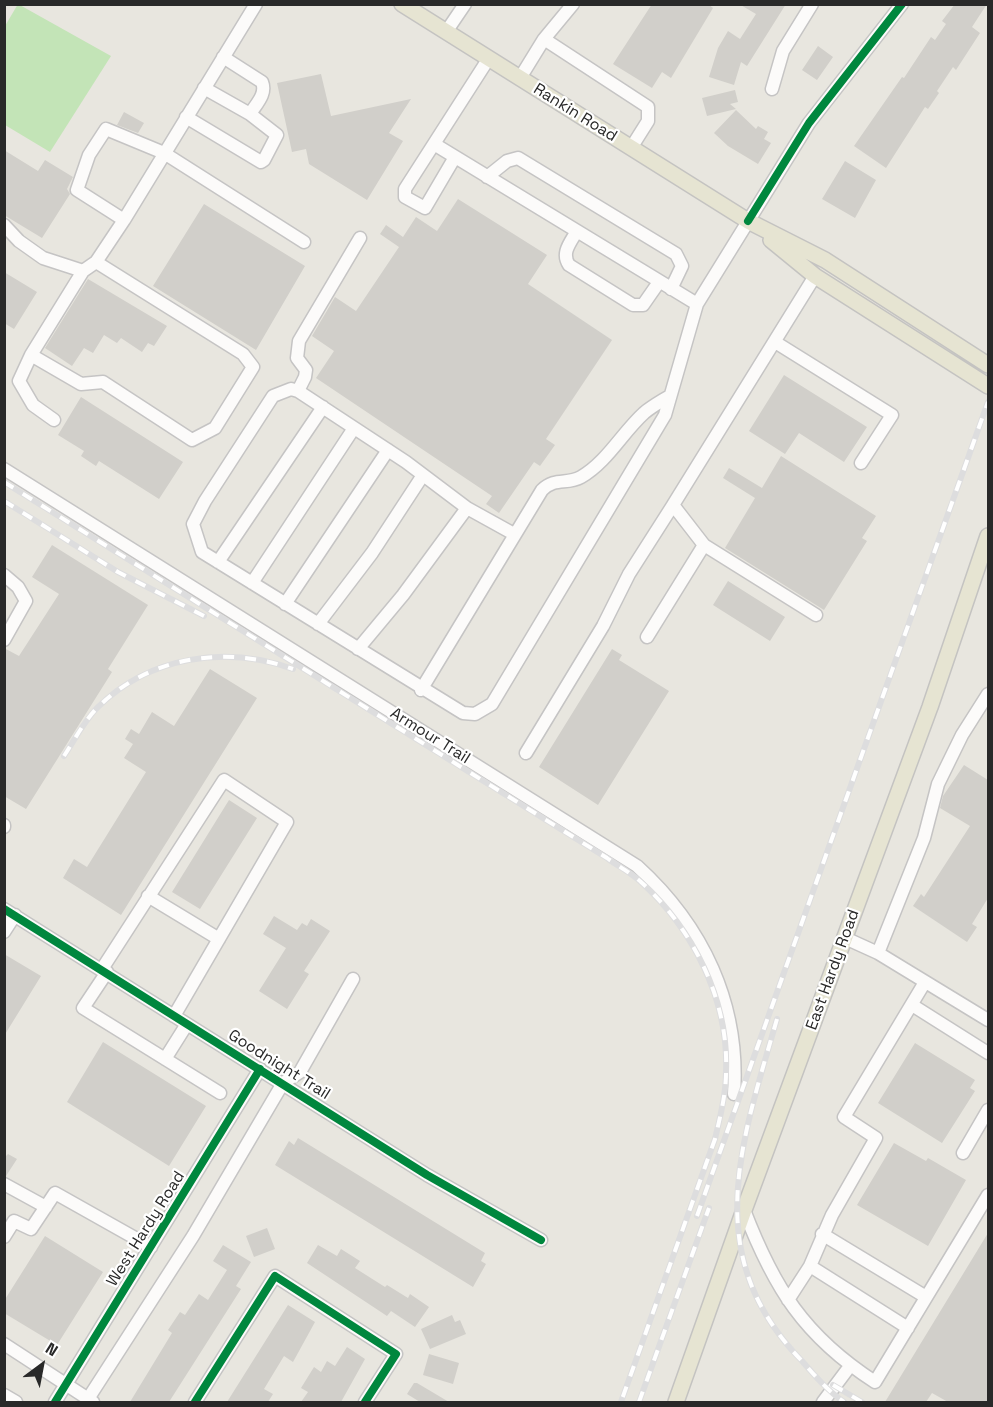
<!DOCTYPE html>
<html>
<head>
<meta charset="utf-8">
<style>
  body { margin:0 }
  #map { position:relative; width:993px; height:1407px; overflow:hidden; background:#e8e6df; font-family:"Space Grotesk",sans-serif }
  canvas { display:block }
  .frame { position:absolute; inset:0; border:6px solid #292929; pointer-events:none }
  .north { position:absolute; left:12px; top:1335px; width:60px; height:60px; -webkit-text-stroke:4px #fff; paint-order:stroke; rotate:32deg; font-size:16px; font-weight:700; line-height:24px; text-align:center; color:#292929 }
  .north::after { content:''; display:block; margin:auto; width:21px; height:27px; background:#292929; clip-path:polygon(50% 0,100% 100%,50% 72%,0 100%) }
</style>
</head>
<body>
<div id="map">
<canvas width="993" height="1407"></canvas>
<div class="frame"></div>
<div class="north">N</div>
</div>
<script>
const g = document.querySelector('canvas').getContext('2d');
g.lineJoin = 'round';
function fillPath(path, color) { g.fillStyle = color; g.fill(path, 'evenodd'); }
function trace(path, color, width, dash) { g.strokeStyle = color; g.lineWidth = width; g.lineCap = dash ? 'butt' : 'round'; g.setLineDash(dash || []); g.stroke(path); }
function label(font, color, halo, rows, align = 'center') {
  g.font = font + ' "Space Grotesk",sans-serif'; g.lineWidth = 4.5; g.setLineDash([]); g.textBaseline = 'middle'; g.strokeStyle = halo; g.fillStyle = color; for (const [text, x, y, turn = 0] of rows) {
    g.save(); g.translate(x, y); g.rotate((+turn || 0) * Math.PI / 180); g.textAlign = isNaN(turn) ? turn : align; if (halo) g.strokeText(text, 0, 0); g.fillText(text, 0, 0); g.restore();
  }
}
fillPath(new Path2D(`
  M18,4L111,56L50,152L5,125V26Z`), '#c3e4b7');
fillPath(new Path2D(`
  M652,4H708L713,8L671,78L662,72L652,88L613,64Z
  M739,4H786L747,66L741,62L734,85L709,77L718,48L728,31L740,39L756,14Z
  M955,4H987L972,27L980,33L956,70L953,67L937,91L939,93L928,109L925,107L886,168L854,146L902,77L904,78L931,37L935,40L946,24L942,21Z
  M818,46L833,57L817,80L802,70Z
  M321,74L331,116L411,99L389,133L403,141L367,200L309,164L306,149L292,152L277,83Z
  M735,90L738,102L730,104L736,109L707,116L702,98Z
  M736,110L756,129L758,126L768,132L764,139L771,143L758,164L728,146L714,133Z
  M124,112L144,123L138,133L117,125Z
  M4,150L38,171L45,160L73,177L67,189L70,194L42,238L4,215Z
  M845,161L876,180L855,218L822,199Z
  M458,199L547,255L528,284L612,340L546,439L555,445L540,466L534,462L499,513L486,504L492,496L316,378L334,351L312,336L335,297L356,311L399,247L380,234L386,225L403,237L416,217L437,231Z
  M204,204L305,266L256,350L153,286Z
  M4,272L37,292L14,329L4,323Z
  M88,279L167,326L154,346L148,343L142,352L121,338L117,343L104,335L93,353L84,348L72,366L45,348Z
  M784,375L867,427L844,462L799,433L785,454L749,431Z
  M81,397L183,462L159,499L99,461L96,466L81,456L84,451L58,435Z
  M781,456L876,516L862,538L867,541L824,610L725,548L755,498L723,478L729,468L762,488Z
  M52,545L148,605L108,669L112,672L26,809L4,796V648L19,656L59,594L32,577Z
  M728,581L785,617L770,641L713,605Z
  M612,649L622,655L619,660L669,691L598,805L539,767Z
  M210,669L257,698L121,915L63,878L74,859L87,867L146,772L124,758L133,744L125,739L131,729L139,734L152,712L174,726Z
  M964,765L988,780V898L972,924L977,927L967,942L913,906L921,894L924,897L970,826L940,808L943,796Z
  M229,800L257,818L200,909L172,892Z
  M274,916L297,930L302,923L307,926L311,919L330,931L304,971L309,974L287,1009L259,991L286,948L263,934Z
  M4,954L41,976L4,1036Z
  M103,1042L206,1106L169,1166L67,1102Z
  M915,1043L975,1080L970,1088L975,1091L942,1143L878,1103Z
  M298,1138L485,1253L481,1261L486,1264L473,1287L275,1165L289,1141L294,1145Z
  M894,1143L926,1161L928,1158L966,1180L928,1246L857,1205Z
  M8,1154L17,1159L6,1176L4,1158Z
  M267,1228L275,1249L254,1257L246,1236Z
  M988,1233V1402H948L932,1393L926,1402H885Z
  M45,1236L103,1272L57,1345L4,1313V1301Z
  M223,1245L251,1262L236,1286L241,1289L169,1402H130L172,1333L168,1330L180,1312L185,1315L199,1294L208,1300L227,1270L213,1261Z
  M318,1245L337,1256L341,1249L360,1261L355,1268L385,1287L387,1285L408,1298L410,1294L429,1307L415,1327L391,1311L387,1316L307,1263Z
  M288,1305L315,1322L293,1362L284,1356L264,1389L273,1394L268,1402H227Z
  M452,1315L455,1322L460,1320L466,1334L430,1349L421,1329Z
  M347,1347L365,1359L341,1402H301L308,1392L301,1388L314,1367L321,1372L327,1361L335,1366Z
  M429,1354L459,1363L453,1384L423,1375Z
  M414,1383H417L449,1402H420L407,1394Z`), '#d1cfca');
const minor = new Path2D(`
  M446,32L465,4
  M544,39L648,107V121L631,148
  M520,78L544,39L573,4
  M204,88L250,114
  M772,89L783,51L812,4
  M186,117L261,162L264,160L277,135L250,114C256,104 267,94 262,82L223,57
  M434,144L697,304
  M455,157L425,208L405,197V189L489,58
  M487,177L507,161L518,158L676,254L682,266L671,289
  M124,220L77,190L89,155L106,129L164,153L304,242
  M4,225L19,241L43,258L83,271
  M577,231C570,243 561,253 569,265L633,305H643L659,282
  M360,238L299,341L297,358L306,370L305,377L298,391L291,389L273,396L205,501L193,524L202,552L463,713L475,714L492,704L665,415L697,304L809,123L902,4
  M815,276L673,505L704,545L816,615
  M775,342L892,415L861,463
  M31,355L81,384L103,382L192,440L215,428L253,367L243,354L96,262
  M298,391L406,462L467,508L403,595L358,649
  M54,420L33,405L19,381L31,355L83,271L96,262L124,220L256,4
  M4,469L637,866C703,926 740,1004 734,1094
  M467,508L514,534
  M218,562L323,407
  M4,575L18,587L26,601L4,640
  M252,583L354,428
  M285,604L388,450
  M318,624L372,553L423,475
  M647,637L704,545
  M421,690L542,490C555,477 567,485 581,477C607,462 622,433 644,413C651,407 660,402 668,397
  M526,753L603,626L629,574L673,505
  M4,825V827
  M148,896L219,939
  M4,909L427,1175L541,1240
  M4,932L15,915
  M845,938L878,953L988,1020
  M878,953L924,838L938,784L962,735L988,694
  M102,969L224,780L287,822L174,1016
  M107,972L83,1008L220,1093
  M912,1005L988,1053
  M165,1059L187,1024
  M963,1153L988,1110
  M4,1184L46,1207
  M744,1210C774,1288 804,1336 875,1382L988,1195
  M822,1234L926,1297
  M4,1237L14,1221L31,1229L55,1193L151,1247
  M810,1266L908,1328
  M788,1300L810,1266L832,1215L876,1138L844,1117L925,982
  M4,1344L93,1402
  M4,1395L16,1402
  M55,1402L260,1069
  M86,1402L193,1236L283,1083L300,1072L353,979
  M195,1402L275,1276L396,1354L365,1402
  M823,1402L850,1366`);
const major = new Path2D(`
  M402,4L748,221L825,260L988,365
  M771,240L815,276L988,386
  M676,1402L744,1210L930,707L988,536`);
trace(minor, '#c5c4c4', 15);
trace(major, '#c4c3c1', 18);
trace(minor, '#fcfbfa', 12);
trace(major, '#e6e4d2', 15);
const rail = new Path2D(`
  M4,482L607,858C618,866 631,873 641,882C693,929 729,1000 726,1072C726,1095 720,1117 715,1139L621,1402
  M4,501L118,572L204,616
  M64,756C74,741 84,721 98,707C150,656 226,645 293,669
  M777,1019C741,1144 699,1255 802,1361C815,1376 828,1391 844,1402
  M697,1216L988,402
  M833,1385L862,1402
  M639,1402L709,1208`);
trace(rail, '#ddddde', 6);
trace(rail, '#fff', 4, [11]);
trace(new Path2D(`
  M748,221L809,123L902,4
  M4,909L427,1175L541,1240
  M55,1402L260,1069
  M195,1402L275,1276L396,1354L365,1402`), '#00873e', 8);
label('16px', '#292929', '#fff', [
  ["Rankin Road",575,113,32],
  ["Armour Trail",430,736,32],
  ["East Hardy Road",833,970,-70],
  ["Goodnight Trail",279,1065,32],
  ["West Hardy Road",146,1229,-58]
]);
</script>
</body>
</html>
